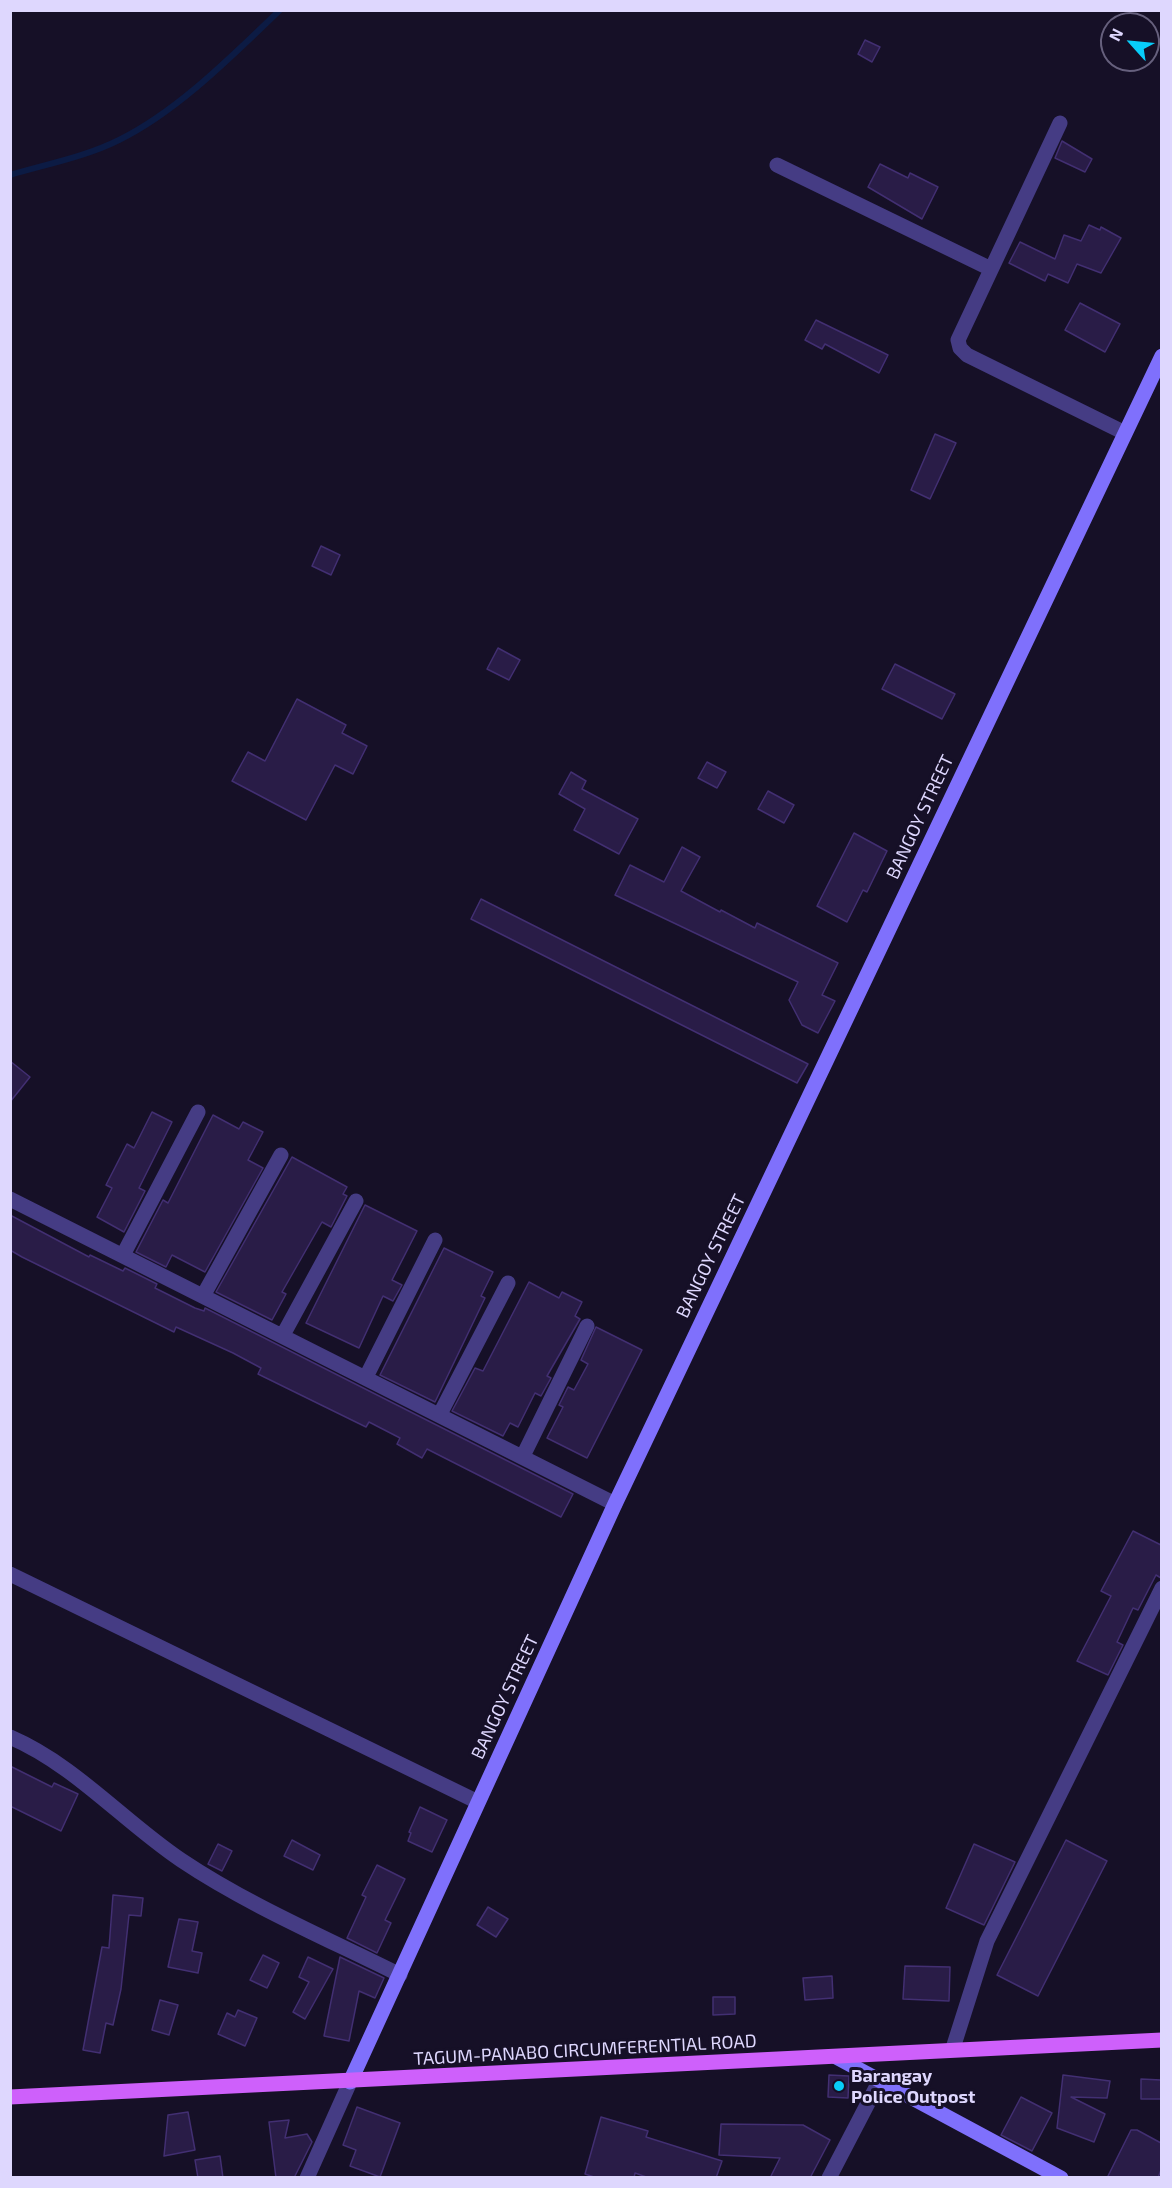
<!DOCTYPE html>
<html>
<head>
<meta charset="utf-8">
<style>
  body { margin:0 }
  #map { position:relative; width:1172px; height:2188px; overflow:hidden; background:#161027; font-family:"Exo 2",sans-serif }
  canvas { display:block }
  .frame { position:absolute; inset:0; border:12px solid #ded7fe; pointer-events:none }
  .north { position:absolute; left:1100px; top:12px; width:60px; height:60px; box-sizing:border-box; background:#161027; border:2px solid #66607d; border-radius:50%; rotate:297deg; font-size:16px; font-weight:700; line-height:24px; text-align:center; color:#ded7fe }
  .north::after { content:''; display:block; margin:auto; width:21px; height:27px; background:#08cdf9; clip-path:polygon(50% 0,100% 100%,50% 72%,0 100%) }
</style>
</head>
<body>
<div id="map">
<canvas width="1172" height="2188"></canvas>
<div class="frame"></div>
<div class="north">N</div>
</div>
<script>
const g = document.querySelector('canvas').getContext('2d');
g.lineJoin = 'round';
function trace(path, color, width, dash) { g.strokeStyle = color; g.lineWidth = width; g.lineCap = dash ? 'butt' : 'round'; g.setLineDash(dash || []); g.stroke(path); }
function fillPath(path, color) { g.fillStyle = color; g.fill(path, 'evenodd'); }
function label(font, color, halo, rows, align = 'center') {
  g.font = font + ' "Exo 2",sans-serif'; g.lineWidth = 6; g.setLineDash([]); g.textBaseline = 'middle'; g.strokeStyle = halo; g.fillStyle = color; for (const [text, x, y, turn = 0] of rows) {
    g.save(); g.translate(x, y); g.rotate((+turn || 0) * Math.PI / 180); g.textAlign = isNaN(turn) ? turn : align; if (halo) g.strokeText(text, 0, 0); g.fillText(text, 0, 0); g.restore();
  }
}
trace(new Path2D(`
  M10,175C47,164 85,157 119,140C178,111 233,55 280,10`), '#0c1b44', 6);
const building = new Path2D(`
  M865,40L880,47L872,62L858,54Z
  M1062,141L1092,159L1085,172L1055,158Z
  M880,164L908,178L910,173L938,187L922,219L868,187Z
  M1089,225L1100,230L1101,227L1121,238L1101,273L1077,264L1068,283L1048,274L1045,281L1009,263L1020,242L1055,259L1064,235L1081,241Z
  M1080,303L1120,324L1105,352L1065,330Z
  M816,320L888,355L879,373L825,344L822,349L805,340Z
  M935,434L956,443L930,499L911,490Z
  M321,546L340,555L331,575L312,566Z
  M498,648L520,660L509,680L487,669Z
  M895,664L955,694L942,719L882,689Z
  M297,699L346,725L342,733L367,746L353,774L335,765L306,820L232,781L248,752L265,761Z
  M707,762L726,772L717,788L698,778Z
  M571,772L586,781L582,789L638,819L619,854L574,830L585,809L559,794Z
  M768,791L794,805L784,823L758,809Z
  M854,833L887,851L867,892L863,890L847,922L817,906Z
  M682,847L700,857L681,891L720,912L721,910L755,928L757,923L838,963L822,995L835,1001L818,1033L802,1025L789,1000L798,982L615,895L630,865L664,882Z
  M481,899L808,1064L797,1083L471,919Z
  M10,1061L30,1077L10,1102Z
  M152,1112L172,1122L139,1188L145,1191L124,1232L97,1217L112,1188L106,1185L127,1144L134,1148Z
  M213,1115L239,1129L243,1122L263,1132L248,1160L263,1168L205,1272L172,1255L166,1267L136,1252L163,1200L168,1203Z
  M292,1157L347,1187L343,1194L347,1196L331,1227L322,1222L282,1292L286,1294L272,1320L216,1292Z
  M365,1205L417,1231L392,1280L402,1285L393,1301L383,1296L359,1348L306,1323Z
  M10,1215L89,1257L90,1255L123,1271L125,1268L157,1284L155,1288L195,1308L204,1311L205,1308L573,1494L561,1517L427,1449L422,1458L397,1444L400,1438L369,1422L366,1427L258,1374L261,1368L233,1353L176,1327L174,1332L22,1257L10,1250Z
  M444,1248L493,1272L481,1296L485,1298L435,1402L380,1375Z
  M529,1282L559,1298L562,1292L582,1302L575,1316L580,1319L547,1376L551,1378L541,1396L535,1393L518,1427L510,1423L503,1436L452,1411L475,1368L483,1371Z
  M596,1327L642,1350L587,1458L547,1438L563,1407L559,1405L568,1387L574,1390L588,1364L581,1360Z
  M1133,1531L1161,1545V1578L1156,1575L1138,1610L1133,1608L1117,1642L1123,1645L1108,1675L1077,1661L1111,1596L1101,1591Z
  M10,1766L52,1787L54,1783L78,1794L61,1831L10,1806Z
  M420,1807L447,1820L432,1852L408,1841L411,1833L409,1832Z
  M292,1840L320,1855L313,1870L284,1856Z
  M1066,1840L1107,1861L1038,1996L997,1975Z
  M218,1844L232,1851L222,1871L208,1864Z
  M974,1844L1015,1862L984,1925L946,1908Z
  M377,1865L405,1879L385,1920L391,1923L377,1953L347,1938L366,1897L362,1895Z
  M113,1895L143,1898L141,1916L129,1915L121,1989L113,2025L106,2023L100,2053L83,2050L102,1947L109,1948Z
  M488,1907L508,1919L496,1937L477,1925Z
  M179,1919L198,1922L192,1951L202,1953L198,1973L168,1967Z
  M263,1955L279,1963L267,1988L250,1980Z
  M308,1957L333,1969L305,2019L293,2012L309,1982L299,1977Z
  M340,1957L384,1978L375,1998L359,1991L349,2041L324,2036Z
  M905,1966L950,1967L949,2001L903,1999Z
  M832,1976L833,1998L805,2000L803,1978Z
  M713,1997H735V2014L713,2015Z
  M160,2000L178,2005L169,2035L152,2030Z
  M238,2010L257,2018L245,2046L218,2034L227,2013L235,2017Z
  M829,2075L849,2076L848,2098L828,2097Z
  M1063,2075L1110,2081L1107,2098L1071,2097L1105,2114L1094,2142L1057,2128Z
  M1141,2079L1161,2080V2099H1141Z
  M1021,2097L1052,2113L1032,2151L1001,2135Z
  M357,2107L400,2123L380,2177L350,2166L356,2150L343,2145Z
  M188,2112L195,2150L164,2156L168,2115Z
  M601,2117L648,2131L646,2137L722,2161L716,2178H649L635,2173L634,2178H597L585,2174Z
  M289,2120L285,2138L307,2134L312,2142L294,2178H276L269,2122Z
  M721,2124L803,2125L830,2140L810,2178H770L780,2158L719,2155Z
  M1131,2130H1137L1161,2143V2170L1158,2178H1107Z
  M220,2156L223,2178H198L195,2160Z`);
fillPath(building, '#291c47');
trace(building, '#422f72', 1.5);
trace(new Path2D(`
  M1060,123L958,340L960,348L967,355L1125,433
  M777,165L991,269
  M10,1199L615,1504
  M123,1255L198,1112
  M203,1296L281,1155
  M283,1335L356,1201
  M366,1377L435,1240
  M440,1414L508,1283
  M523,1456L587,1326
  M10,1574L478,1802
  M10,1737C75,1765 123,1821 181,1860C248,1905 328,1939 400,1975
  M953,2048L987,1941L1162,1588
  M307,2178L350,2082
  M829,2178L880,2080`), '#453c84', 15);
trace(new Path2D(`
  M836,2057L1061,2178
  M350,2082L615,1504L1162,356`), '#7f70fc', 15);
trace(new Path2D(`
  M10,2097L1162,2040`), '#ce60fb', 15);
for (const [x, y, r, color] of [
  [839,2086,6,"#08cdf9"]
]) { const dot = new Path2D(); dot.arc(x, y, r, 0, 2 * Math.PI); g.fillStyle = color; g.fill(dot); trace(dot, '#161027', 2); }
label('18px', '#ded7fe', '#161027', [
  ["BANGOY STREET",920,817,-65],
  ["BANGOY STREET",711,1256,-64],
  ["BANGOY STREET",505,1697,-65],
  ["TAGUM-PANABO CIRCUMFERENTIAL ROAD",585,2050,-3]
]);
label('bold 18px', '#ded7fe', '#161027', [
  ["Barangay",851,2076],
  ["Police Outpost",851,2097]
], 'left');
</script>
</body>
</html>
